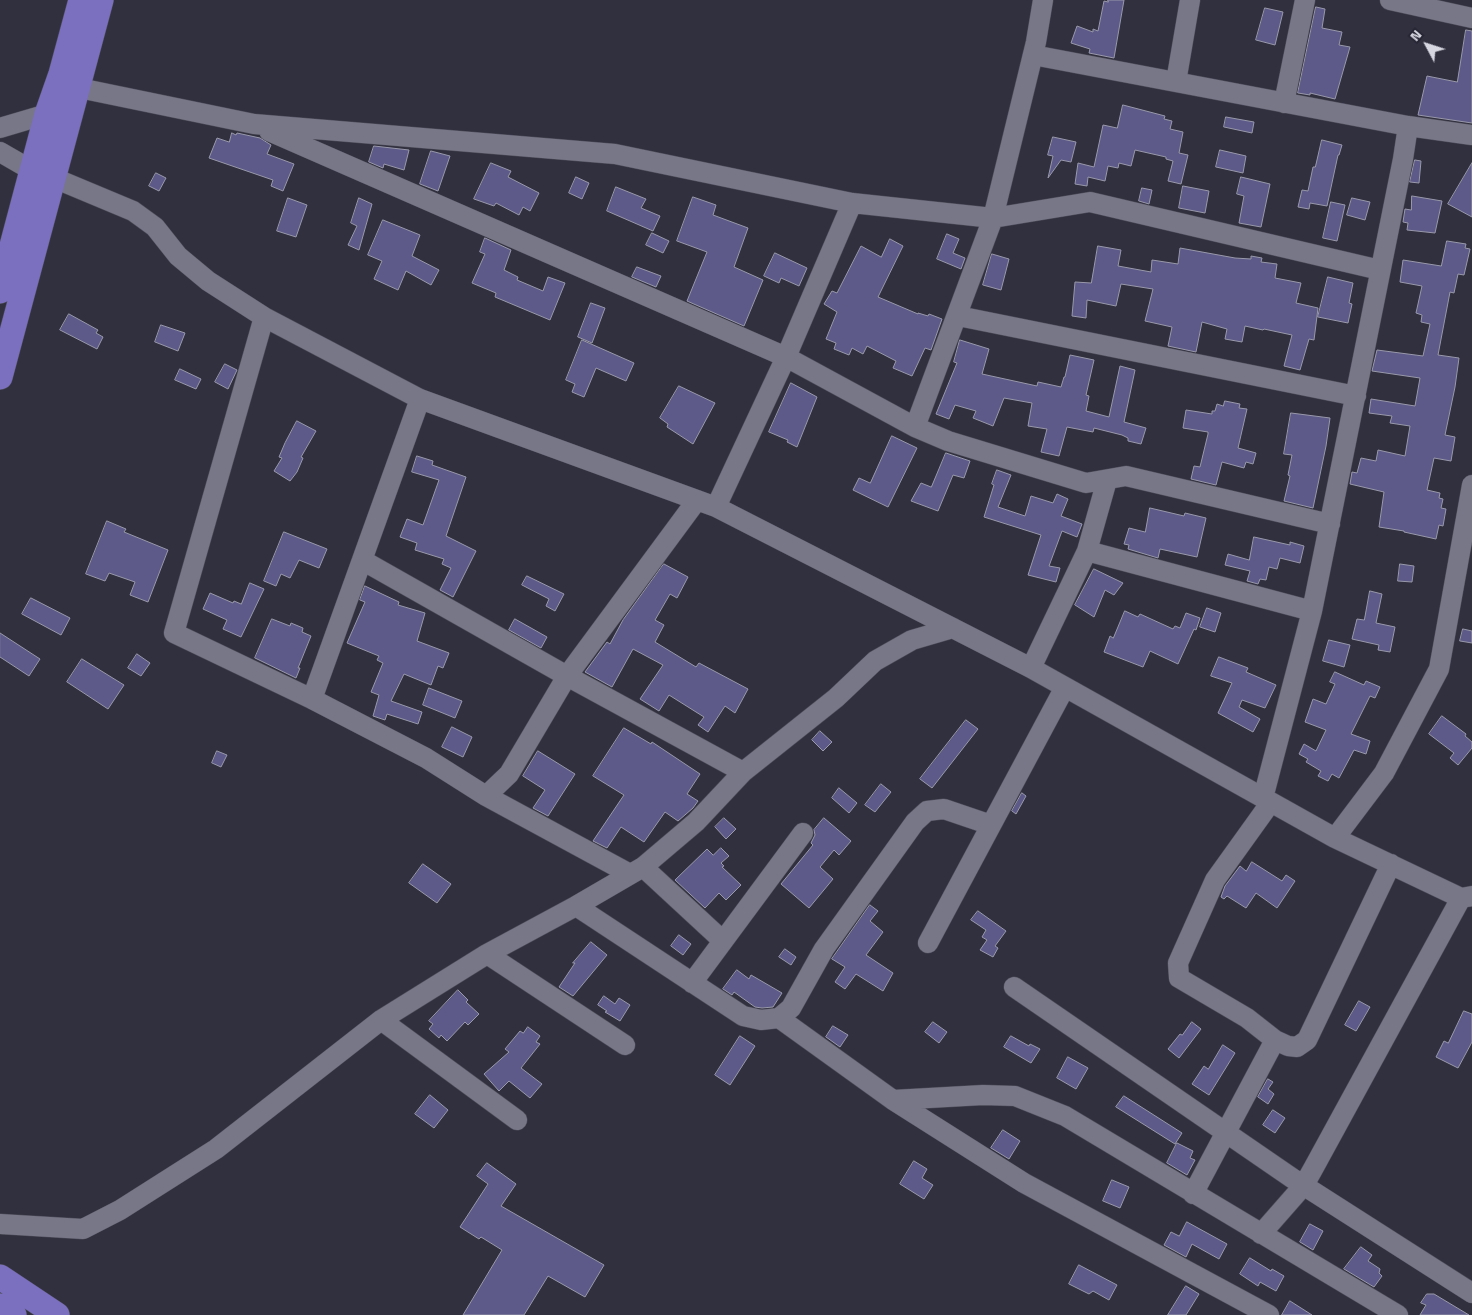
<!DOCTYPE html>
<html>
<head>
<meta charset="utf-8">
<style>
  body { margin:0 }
  #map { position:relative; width:1472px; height:1315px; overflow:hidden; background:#31303f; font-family:"Titillium Web",sans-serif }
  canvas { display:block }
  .north { position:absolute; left:1402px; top:20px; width:50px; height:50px; -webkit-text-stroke:4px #272635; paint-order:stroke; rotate:310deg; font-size:14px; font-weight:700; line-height:20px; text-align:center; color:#d7d7e1 }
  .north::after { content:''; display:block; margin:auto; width:18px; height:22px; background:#d7d7e1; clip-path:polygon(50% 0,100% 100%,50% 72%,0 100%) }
</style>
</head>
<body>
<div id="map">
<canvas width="1472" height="1315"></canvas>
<div class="north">N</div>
</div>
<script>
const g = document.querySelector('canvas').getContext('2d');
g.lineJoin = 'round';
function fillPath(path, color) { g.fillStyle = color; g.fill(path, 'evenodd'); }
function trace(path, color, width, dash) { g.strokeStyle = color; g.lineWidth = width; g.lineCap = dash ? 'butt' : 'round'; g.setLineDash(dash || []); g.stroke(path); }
const building = new Path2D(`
  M1108,0H1124L1114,58L1089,53L1090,49L1071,43L1077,26L1093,32V29L1098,31L1104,1L1108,2Z
  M1316,7L1325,9L1322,28L1342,32L1339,45L1350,47L1335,99L1310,93V95L1298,93Z
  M1265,8L1283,12L1275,45L1256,40Z
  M1466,30L1472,31V123L1418,115L1427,76L1457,82Z
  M1123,105L1165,116L1164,119L1172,121L1170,129L1183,132L1179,153L1188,155L1181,184L1168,181L1173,161L1166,159V157L1135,150L1131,166L1119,163L1118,168L1108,166L1105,181L1088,177L1087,186L1075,184L1078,163L1094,167L1103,125L1117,128Z
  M1226,117L1254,122L1252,133L1224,127Z
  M232,133L236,135L237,133L260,138L271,145L267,154L294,164L283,191L271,186L273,180L209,158L217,138L229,142Z
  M1053,137L1076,142L1071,162L1061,160L1048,178L1053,156L1048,155Z
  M1322,140L1342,145L1339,155H1338L1327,206L1310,203L1309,209L1298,207L1302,190L1308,191L1313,167H1315Z
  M374,146L409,150L404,170L384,164L383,168L369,162Z
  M1220,150L1246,156L1243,173L1216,167Z
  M431,151L450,156L438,191L420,184Z
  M1415,160L1421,161L1419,183L1410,182Z
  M491,163L511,171L508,177L539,193L530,211L523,207L519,215L496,203L494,206L474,199Z
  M1472,163V217L1448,204Z
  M156,173L166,178L159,191L149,186Z
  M576,177L589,183L582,199L569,193Z
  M1241,177L1270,184L1261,227L1239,223L1244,196L1237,194Z
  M1183,186L1209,191L1205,213L1179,208Z
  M616,187L646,199L641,208L660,216L653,231L607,211Z
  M1142,188L1152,190L1149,204L1139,201Z
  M1412,196L1442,201L1435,233L1407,230L1408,223L1403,222L1405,209L1411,210Z
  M693,197L716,205L713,215L748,228L734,267L763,280L744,326L687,301L707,252L677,241Z
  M288,198L307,205L296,237L277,231Z
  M359,198L372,204L359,250L348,245L357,226L351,223Z
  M1352,198L1370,202L1365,220L1347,215Z
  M1331,202L1345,205L1337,241L1323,238Z
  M383,220L420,235L412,256L439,270L431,285L406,271L398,290L374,279L382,261L368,255Z
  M652,233L669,241L663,253L646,245Z
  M947,234L959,239L953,253L965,258L961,269L937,259Z
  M485,238L511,250L504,270L518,277L517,280L543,291L548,277L565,283L550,320L495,297L496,293L472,283L485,254L480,252Z
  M890,239L903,246L878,297L918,314V313L928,316L929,314L942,319L931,350L925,348L912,376L893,368L896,361L867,346L863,354L852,348L849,355L834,349L836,343L826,339L837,312L824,304L832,291L837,293L861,246L881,257Z
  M1447,241L1466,244L1465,248L1470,249L1464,275L1458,274L1454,293L1450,292L1438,355L1459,358L1455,387L1445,435L1455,437L1451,461L1434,458L1427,490L1440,493L1439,498L1443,499L1441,508L1446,509L1443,526L1439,525L1436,539L1404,532V531L1379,527L1384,492L1350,484L1352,472L1357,473L1361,458L1376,461L1378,450L1405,456L1410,426L1390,423L1392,416L1369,413L1371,399L1415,406L1420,378L1372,371L1377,350L1423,356L1430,324L1421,322L1422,315L1416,313L1422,286L1400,282L1403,260L1441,266Z
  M1098,246L1121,250L1118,266L1151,272L1152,260L1178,264L1180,248L1235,258L1251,259V256L1262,258L1261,262L1277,264L1275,278L1301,283L1296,303L1318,308L1314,340L1309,339L1300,370L1284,366L1292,335L1264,329L1263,330L1245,326L1242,342L1225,339L1227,329L1202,322L1196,352L1168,346L1172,327L1145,321L1153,289L1121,284L1116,306L1087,300L1086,318L1072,316L1075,282L1091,283Z
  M775,253L807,268L799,286L781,278L779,283L764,276Z
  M992,254L1009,259L1001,290L983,285Z
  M637,267L661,276L656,287L632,277Z
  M1328,277L1353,283L1349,303L1352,304L1348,323L1318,317Z
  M591,303L605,308L592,343L578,337Z
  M69,314L98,330L96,333L103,337L97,349L60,330Z
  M161,325L185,333L178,351L155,342Z
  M582,340L634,363L626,381L596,368L584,397L572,392L575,384L566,380Z
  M960,340L989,349L982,374L1037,386L1038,382L1061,387L1064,377H1065L1070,355L1094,360L1086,395L1089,396L1086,411L1109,417L1120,366L1135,370L1124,422L1146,428L1141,444L1128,441V438L1122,435L1094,428L1093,432L1067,427L1059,456L1041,452L1047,429L1028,426L1032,403L1004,398L993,426L973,418L976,411L955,405L949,419L936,414L957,363L954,362Z
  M225,364L237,370L228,389L215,382Z
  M180,369L201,379L196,389L175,380Z
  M791,383L817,397L797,447L787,442L788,440L769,432Z
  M679,386L715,403L693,444L667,427L668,424L660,418Z
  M1225,401L1240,404L1239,408L1247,409L1238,448L1256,453L1253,464L1246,462L1244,468L1222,462L1216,485L1191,479L1194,466L1200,467L1208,434V432L1183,428L1186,410L1212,414V411H1215L1217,404L1223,406Z
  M1291,413L1330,418L1326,446L1313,508L1284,501L1290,476L1288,475L1292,455L1284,454Z
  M297,421L316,431L301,457L303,458L297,472L290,481L274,471L282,458L279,457L285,443Z
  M892,436L917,448L888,507L853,490L859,478L870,483Z
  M946,453L970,461L964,478L953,475L938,511L911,501L921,483L931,487Z
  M417,456L433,461L432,465L466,477L446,536L476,551L453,597L440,590L451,568L442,564L444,559L415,550L417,543L400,537L407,519L423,525L439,480L412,472Z
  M997,470L1011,475L998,507L1025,516L1031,496L1053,503L1057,494L1068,499L1061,516L1082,524L1077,537L1062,531L1049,566L1060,568L1056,582L1028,575L1041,535L984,517L994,485L992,484Z
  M1150,508L1184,516L1185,513L1206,518L1197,557L1160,549L1158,558L1128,549L1129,545L1124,544L1129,528L1145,532Z
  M107,521L126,529L124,532L168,550L148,602L130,595L135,582L109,573L105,581L86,574Z
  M284,532L327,549L319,568L299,560L290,578L281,574L276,586L264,581Z
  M1254,537L1290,545V542L1304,546L1300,563L1280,558L1277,569L1269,567L1266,580L1260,579L1258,584L1247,581L1250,571L1225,565L1228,554L1249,560Z
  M664,564L688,577L677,598L670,594L655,620L664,625L655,642L696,667L699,663L748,689L735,713L725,706L708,732L698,725L704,717L669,695L659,711L640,699L663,665L633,649L612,687L585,672L607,642L610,644L623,620Z
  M1400,564L1414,566L1412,582L1398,581Z
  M1094,569L1123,583L1114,595L1105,590L1094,617L1075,605Z
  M527,576L564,594L555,611L546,606L549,599L522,585Z
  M250,583L264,589L241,637L223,629L227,620L203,609L210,593L233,603L234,601L241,604Z
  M365,586L399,602L398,605L425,613L417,641L449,653L443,668L438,666L431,685L404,674L391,701L422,712L418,724L387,714L385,720L373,716L379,695L371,692L383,663L377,660L379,656L347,643L365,602L360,600Z
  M1370,591L1382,594L1376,623L1395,627L1390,652L1378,650L1379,645L1352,639L1357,619L1364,620Z
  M31,598L70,618L61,635L22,614Z
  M1207,608L1221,613L1215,632L1200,627Z
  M1125,611L1138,617L1140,614L1173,629L1175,626L1180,628L1186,613L1200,618L1196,630L1194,629L1178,664L1150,651L1143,667L1104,652L1110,636L1113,638Z
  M272,619L290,626L291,623L303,628L302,632L311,636L298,668H300L296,678L255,658Z
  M515,619L547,637L541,648L509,630Z
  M1463,629L1472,631V643L1460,641Z
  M0,633L40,659L29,676L0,657Z
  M1329,640L1350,645L1344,667L1323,661Z
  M137,654L150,663L141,676L128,668Z
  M1219,657L1248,668L1246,672L1276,685L1265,708L1242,700L1239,707L1260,719L1253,732L1218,713L1232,683L1211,676Z
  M82,659L124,685L108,709L67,682Z
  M1335,672L1364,685L1366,681L1380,687L1375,698L1370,696L1351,734L1370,741L1366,754L1354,750L1339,778L1332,774L1328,781L1318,776L1321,771L1306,762L1308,759L1299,754L1304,744L1316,751L1326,730L1305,722L1313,699L1326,704L1335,684L1330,682Z
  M429,688L462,701L455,718L423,705Z
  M1442,716L1466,734L1465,736L1472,742V748L1458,765L1450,758L1454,753L1429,734Z
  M966,720L978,729L932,788L920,779Z
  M452,727L472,737L463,757L442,747Z
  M624,728L651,744L652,742L700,774L687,794L698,801L693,808L678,821L665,812L644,842L621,827L607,848L593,841L624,795L593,776Z
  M820,731L832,742L823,751L812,740Z
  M217,751L227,755L221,767L212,763Z
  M538,751L575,774L548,816L533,808L545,790L523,776Z
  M881,784L891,792L875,812L865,805Z
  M839,788L857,803L849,813L832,798Z
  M1022,793L1026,796L1016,814L1012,811Z
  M724,818L736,829L726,839L715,827Z
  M824,818L851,841L839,855L834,850L820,867L833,879L809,908L781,884L813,845L811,843L815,835L814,830Z
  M721,848L729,856L721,863L724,866L722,867L741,885L726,900L719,893L705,908L675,880L707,849L713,855Z
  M1252,862L1282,881L1286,875L1295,881L1277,908L1256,893L1246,908L1227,896L1224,899L1221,897L1225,886L1240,866L1246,871Z
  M423,864L451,884L437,903L409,883Z
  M870,905L878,911L870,921L883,932L866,955L893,973L883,991L856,974L845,989L835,982L845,967L832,959Z
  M978,911L1006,931L995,946L998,948L993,957L980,950L987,940L982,937L986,930L971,920Z
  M679,935L691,944L683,955L671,946Z
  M591,942L607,955L573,996L559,987L575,963H573Z
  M785,949L796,957L791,965L779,957Z
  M737,970L749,979L751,975L782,993L773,1007L762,1008L755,1007L734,992L732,995L723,989Z
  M458,990L468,1000L466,1002L479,1014L468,1025L465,1022L447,1041L441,1035L439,1038L429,1029L433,1024L429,1021Z
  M604,996L615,1004L619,998L630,1005L620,1021L605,1012L607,1011L598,1005Z
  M1359,1001L1370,1007L1356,1031L1345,1025Z
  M1464,1011L1472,1014V1042L1458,1068L1436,1057L1444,1041L1448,1043Z
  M933,1022L947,1032L939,1043L925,1032Z
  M1192,1022L1201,1029L1179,1058L1168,1049L1180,1034L1182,1035Z
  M833,1026L848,1035L840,1047L826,1037Z
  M528,1027L540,1036L536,1042L540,1044L521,1068L542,1084L530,1098L509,1081L499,1091L484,1074L509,1052L505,1049L520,1031L523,1033Z
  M740,1036L755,1046L730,1085L715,1075Z
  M1011,1036L1029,1046L1030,1044L1040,1049L1031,1063L1004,1047Z
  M1223,1045L1235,1053L1209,1095L1192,1084L1204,1066L1208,1069Z
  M1068,1057L1088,1068L1076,1089L1057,1078Z
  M1268,1079L1273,1082L1268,1089L1274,1094L1268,1104L1258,1097Z
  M430,1095L448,1110L434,1128L415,1114Z
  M1124,1096L1182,1133L1175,1144L1116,1107Z
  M1273,1110L1285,1118L1275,1133L1263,1125Z
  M1003,1130L1020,1141L1009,1159L991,1148Z
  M1177,1143L1193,1151L1190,1158L1195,1160L1187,1175L1167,1163Z
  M914,1161L927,1169L922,1178L933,1185L924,1199L900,1184Z
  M487,1163L516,1184L501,1206L604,1265L585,1297L548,1276L524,1315H463L502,1250L481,1237L479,1239L460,1227L488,1184L477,1176Z
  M1112,1180L1129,1187L1120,1208L1103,1201Z
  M1187,1222L1227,1244L1219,1259L1192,1244L1186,1257L1164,1245L1171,1232L1179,1236Z
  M1310,1224L1323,1231L1313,1250L1300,1242Z
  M1361,1247L1372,1255L1368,1261L1380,1269L1379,1273L1382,1276L1374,1287L1344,1269Z
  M1250,1258L1271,1271L1272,1269L1284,1276L1276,1291L1260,1282L1258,1286L1240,1274Z
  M1079,1265L1117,1285L1109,1300L1093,1291L1089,1294L1069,1284Z
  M1186,1286L1199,1294L1186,1315H1168Z
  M1427,1294H1434L1469,1315H1420L1426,1305L1421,1303Z
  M1290,1301L1312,1315H1282Z`);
fillPath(building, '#5d5988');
trace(building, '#9999ab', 1);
const minor = new Path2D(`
  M1390,0L1472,18
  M1033,55L1408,126L1472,135
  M1176,82L1190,0
  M79,88L254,124L615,154L852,203L993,218L1090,202L1380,270
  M1284,103L1305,0
  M0,128L47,114
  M269,131L786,357L915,427L948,441L1086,483L1126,476L1330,524
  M0,152L33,171
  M54,178L133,211L155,227L178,256L208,281L264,317L420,399L716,507L1031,668L1335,838L1461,898L1472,896
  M958,316L1356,396
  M264,317L174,633L312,699L426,758L486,796L630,874
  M915,427L993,218L1036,42L1043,0
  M716,507L786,357L852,203
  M1087,551L1312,611L1403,159L1408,126
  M362,560L567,676L743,772L836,698L875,661L912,640L953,628
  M1031,668L1087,551L1107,480
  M312,699L420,399
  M486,796L509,774L567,676L697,500
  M1263,798L1312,611
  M1335,838L1384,773L1439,669L1472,485
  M643,867L723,941
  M576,906L743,1016L761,1020L779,1018L791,1008L824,949L915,822L927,811L944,809L991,825
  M928,943L1065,687
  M487,954L625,1045
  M692,983L803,833
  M1014,987L1292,1178L1472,1293
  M779,1018L893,1100L1024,1183L1269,1315
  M381,1020L517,1120
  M1275,1040L1288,1046L1297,1047L1307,1040L1391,864
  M893,1100L983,1095L1015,1096L1065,1116L1398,1315
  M1193,1194L1275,1040L1247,1018L1179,978L1178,963L1215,880L1271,802
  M0,1224L83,1229L120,1210L216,1149L381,1020L487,954L576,906L643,867L696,822L743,772
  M1261,1234L1304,1185L1313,1169L1461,898`);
const major = new Path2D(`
  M0,291L47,114L61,74L81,0
  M0,377L101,0
  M0,1277L57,1315
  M0,1306L14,1315`);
trace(minor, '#4e4d5a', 21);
trace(major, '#4e4d5a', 26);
trace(minor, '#778', 20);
trace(major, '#7b6fbf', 25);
</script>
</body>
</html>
